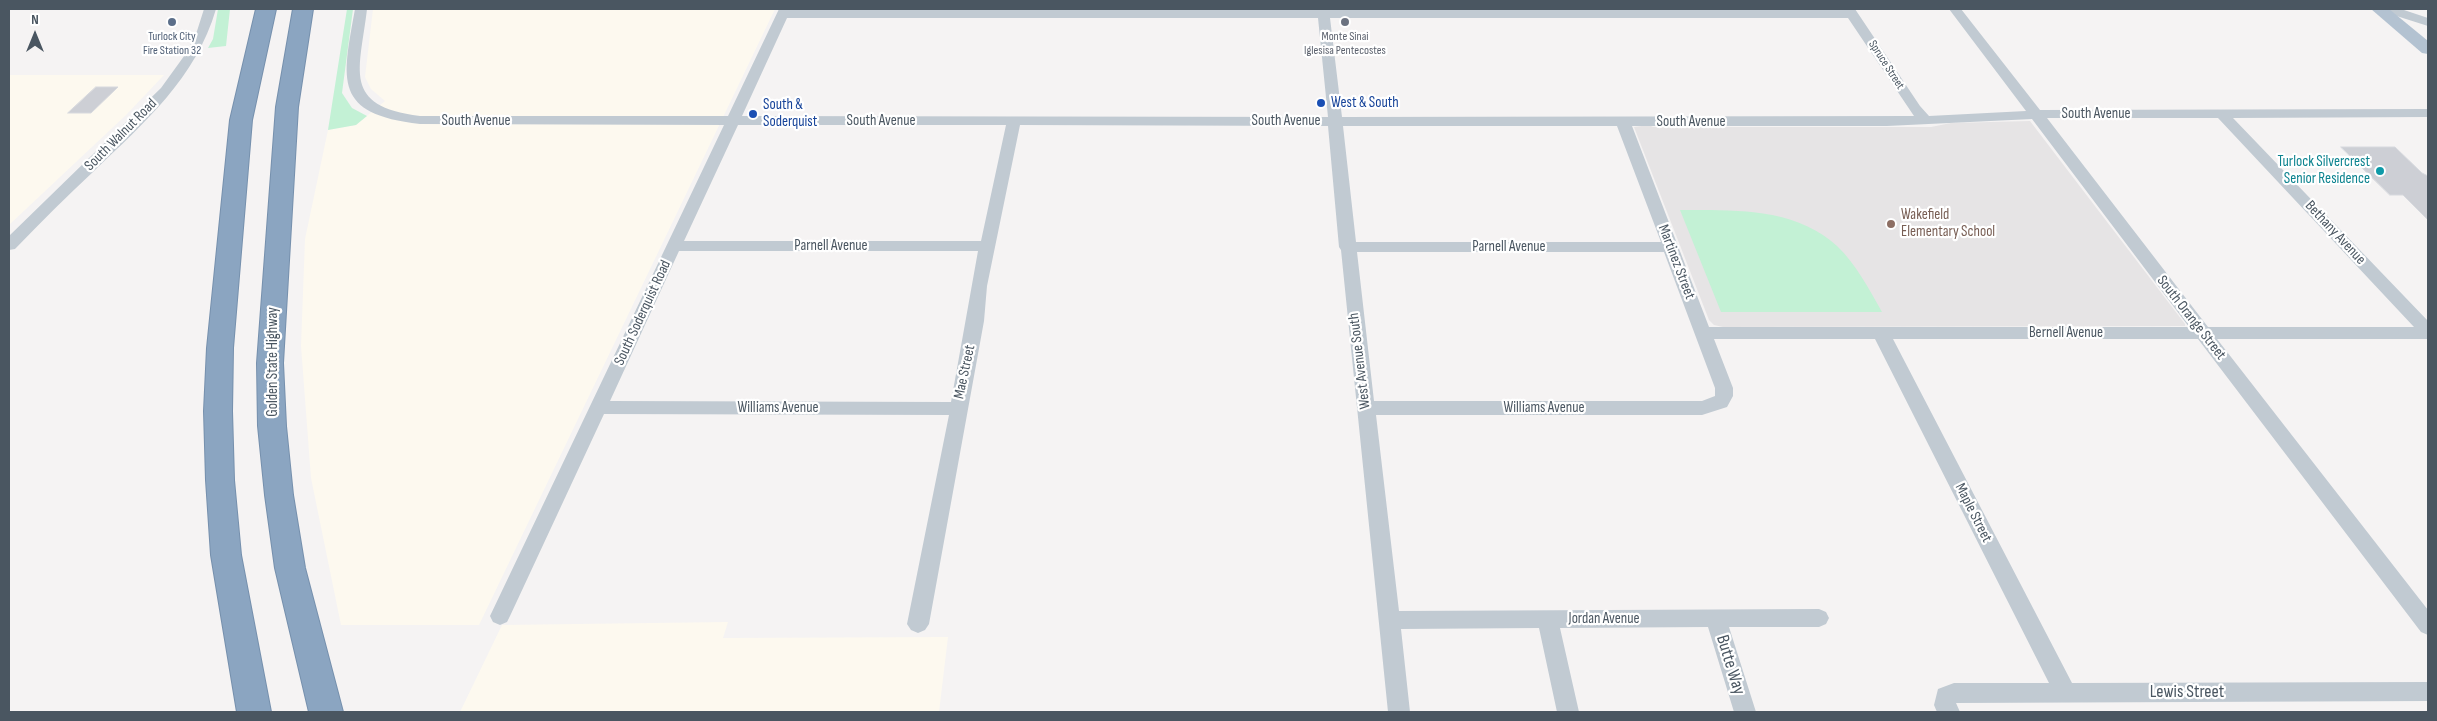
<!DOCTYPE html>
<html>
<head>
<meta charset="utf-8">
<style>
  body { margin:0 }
  #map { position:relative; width:2437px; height:721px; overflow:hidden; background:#f5f3f3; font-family:"Sofia Sans Condensed",sans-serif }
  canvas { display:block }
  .frame { position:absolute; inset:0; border:10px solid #4a5661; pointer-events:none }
  .north { position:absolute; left:10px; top:10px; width:50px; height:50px; -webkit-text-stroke:4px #fff; paint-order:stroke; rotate:0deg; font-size:14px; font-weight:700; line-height:20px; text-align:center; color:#4a5661 }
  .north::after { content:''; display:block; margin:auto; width:18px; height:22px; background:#4a5661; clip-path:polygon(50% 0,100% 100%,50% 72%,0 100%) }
</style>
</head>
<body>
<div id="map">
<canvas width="2437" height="721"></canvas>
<div class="frame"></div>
<div class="north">N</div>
</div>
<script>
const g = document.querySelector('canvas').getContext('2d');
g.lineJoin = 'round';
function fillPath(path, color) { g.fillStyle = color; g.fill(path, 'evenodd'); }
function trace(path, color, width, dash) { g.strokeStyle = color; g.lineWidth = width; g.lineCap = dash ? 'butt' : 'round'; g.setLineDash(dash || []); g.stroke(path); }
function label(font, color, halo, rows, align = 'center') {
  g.font = font + ' "Sofia Sans Condensed",sans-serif'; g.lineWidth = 4.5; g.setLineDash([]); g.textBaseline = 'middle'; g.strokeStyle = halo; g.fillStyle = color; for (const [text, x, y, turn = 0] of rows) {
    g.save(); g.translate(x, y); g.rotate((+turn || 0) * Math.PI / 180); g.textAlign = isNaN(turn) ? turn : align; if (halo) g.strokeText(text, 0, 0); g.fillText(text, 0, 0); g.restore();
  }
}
fillPath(new Path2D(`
  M373,9H775L479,625H341L311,478L301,346L305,239L328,130L356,125L385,101L371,89L365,77Z
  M9,75H164L126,115L9,225Z
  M728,622L723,638L948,637L939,712H460L502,625Z`), '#fdf9ef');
fillPath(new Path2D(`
  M2030,121L2185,324V326L1723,327L1714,325L1709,320L1634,127L1649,125L1653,127H1931L1951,123Z`), '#e6e4e5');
fillPath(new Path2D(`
  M218,9H230L226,46L208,48L213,39Z
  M347,9H353L342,93L352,108L367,116L356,125L328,130Z
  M1680,210C1733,210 1795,207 1837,246C1856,264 1869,289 1882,312H1721Z`), '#c3f1d5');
const building = new Path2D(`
  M96,87H118L91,113H68Z
  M2341,147H2395L2422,173L2428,176V220L2403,195H2390Z`);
fillPath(building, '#cdcfd5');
trace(building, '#d7d9de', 1);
const highway = new Path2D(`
  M256,9H276L252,120L233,348L232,411L234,480L241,555L271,712H237L211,555L206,480L204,411L207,348L230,120Z
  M293,9H313L298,107L283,363L286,426L293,495L305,568L343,712H309L275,568L265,495L258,426L257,363L276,107Z`);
trace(highway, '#7690ad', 2);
fillPath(new Path2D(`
  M204,9H216C196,78 144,123 94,171C67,196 41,222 15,249L9,250V236L161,88L187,52L197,31Z
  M355,9H367C360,70 341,106 420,116H728L779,9H1855L1920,106L1929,116L2026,111L1949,9H1961L2040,110L2428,109V117L2233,118L2428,321V339H2217L2428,610V635L2421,632L2198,339H1893L2072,683L2428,682V701L1956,703L1960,712H1937L1934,705L1938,689L1954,683H2049L1875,339H1714L1733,388V396L1727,407L1702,415H1376L1399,611L1819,609L1826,612L1829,618L1826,624L1819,627H1729L1756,712H1734L1708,627L1560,628L1579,712H1557L1539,628L1401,629L1410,712H1388L1341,250L1339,247L1328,126L1020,125L987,286L984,321L929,624L925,630L918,633L911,630L907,624L949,415L604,414L510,616L507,622L500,625L493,622L490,616L724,125L420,124C333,114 342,81 355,9ZM787,18H1318L1328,117L742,116ZM1330,18H1848L1914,116L1342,117ZM2047,118H2218L2414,327H2208ZM2032,119L2189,327H1709L1632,126H1887ZM738,125H1006L981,241H684ZM1343,126H1617L1661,242H1356ZM679,251H978L951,402L610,401ZM1357,252H1664L1715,388V396L1702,401H1374Z
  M2383,9H2401L2428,18V26L2384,12Z`), '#c1cad2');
fillPath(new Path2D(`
  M2371,9H2389L2428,41V54L2422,53Z`), '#b3c2d1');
fillPath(highway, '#8ba5c1');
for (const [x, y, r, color] of [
  [172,22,5,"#5c6f8a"],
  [1345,22,5,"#6b7280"],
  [1321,103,5,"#1a4fb4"],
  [753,114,5,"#1a4fb4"],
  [2380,171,5,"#0f9aa8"],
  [1891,224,5,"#8d6e63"]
]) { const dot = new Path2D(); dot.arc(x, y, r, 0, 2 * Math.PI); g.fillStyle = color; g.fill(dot); trace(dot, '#fff', 2); }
label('12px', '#4e5e75', '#fff', [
  ["Turlock City",172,37],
  ["Fire Station 32",172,51]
]);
label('12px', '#5b616d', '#fff', [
  ["Monte Sinai",1345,37],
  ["Iglesisa Pentecostes",1345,51]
]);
label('12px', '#4a5661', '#fff', [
  ["Spruce Street",1886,65,57]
]);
label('15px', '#164399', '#fff', [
  ["West & South",1331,103],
  ["South &",763,105],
  ["Soderquist",763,122]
], 'left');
label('15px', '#4a5661', '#fff', [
  ["South Avenue",2096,114],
  ["South Avenue",476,121],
  ["South Avenue",881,121],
  ["South Avenue",1286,121],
  ["South Avenue",1691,122],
  ["South Walnut Road",121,135,-45],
  ["Bethany Avenue",2335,233,47],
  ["Parnell Avenue",831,246],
  ["Parnell Avenue",1509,247],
  ["Martinez Street",1676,262,69],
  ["South Soderquist Road",643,313,-65],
  ["South Orange Street",2191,318,52],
  ["Bernell Avenue",2066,333],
  ["West Avenue South",1360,361,-97],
  ["Golden State Highway",273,362,-90],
  ["Mae Street",965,372,-78],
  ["Williams Avenue",778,408],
  ["Williams Avenue",1544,408],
  ["Maple Street",1973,513,63],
  ["Jordan Avenue",1604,619]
]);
label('15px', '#0d838f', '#fff', [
  ["Turlock Silvercrest",2370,162],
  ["Senior Residence",2370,179]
], 'right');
label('15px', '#785e54', '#fff', [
  ["Wakefield",1901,215],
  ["Elementary School",1901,232]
], 'left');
label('18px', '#4a5661', '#fff', [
  ["Butte Way",1730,665,73],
  ["Lewis Street",2187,692]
]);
</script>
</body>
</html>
